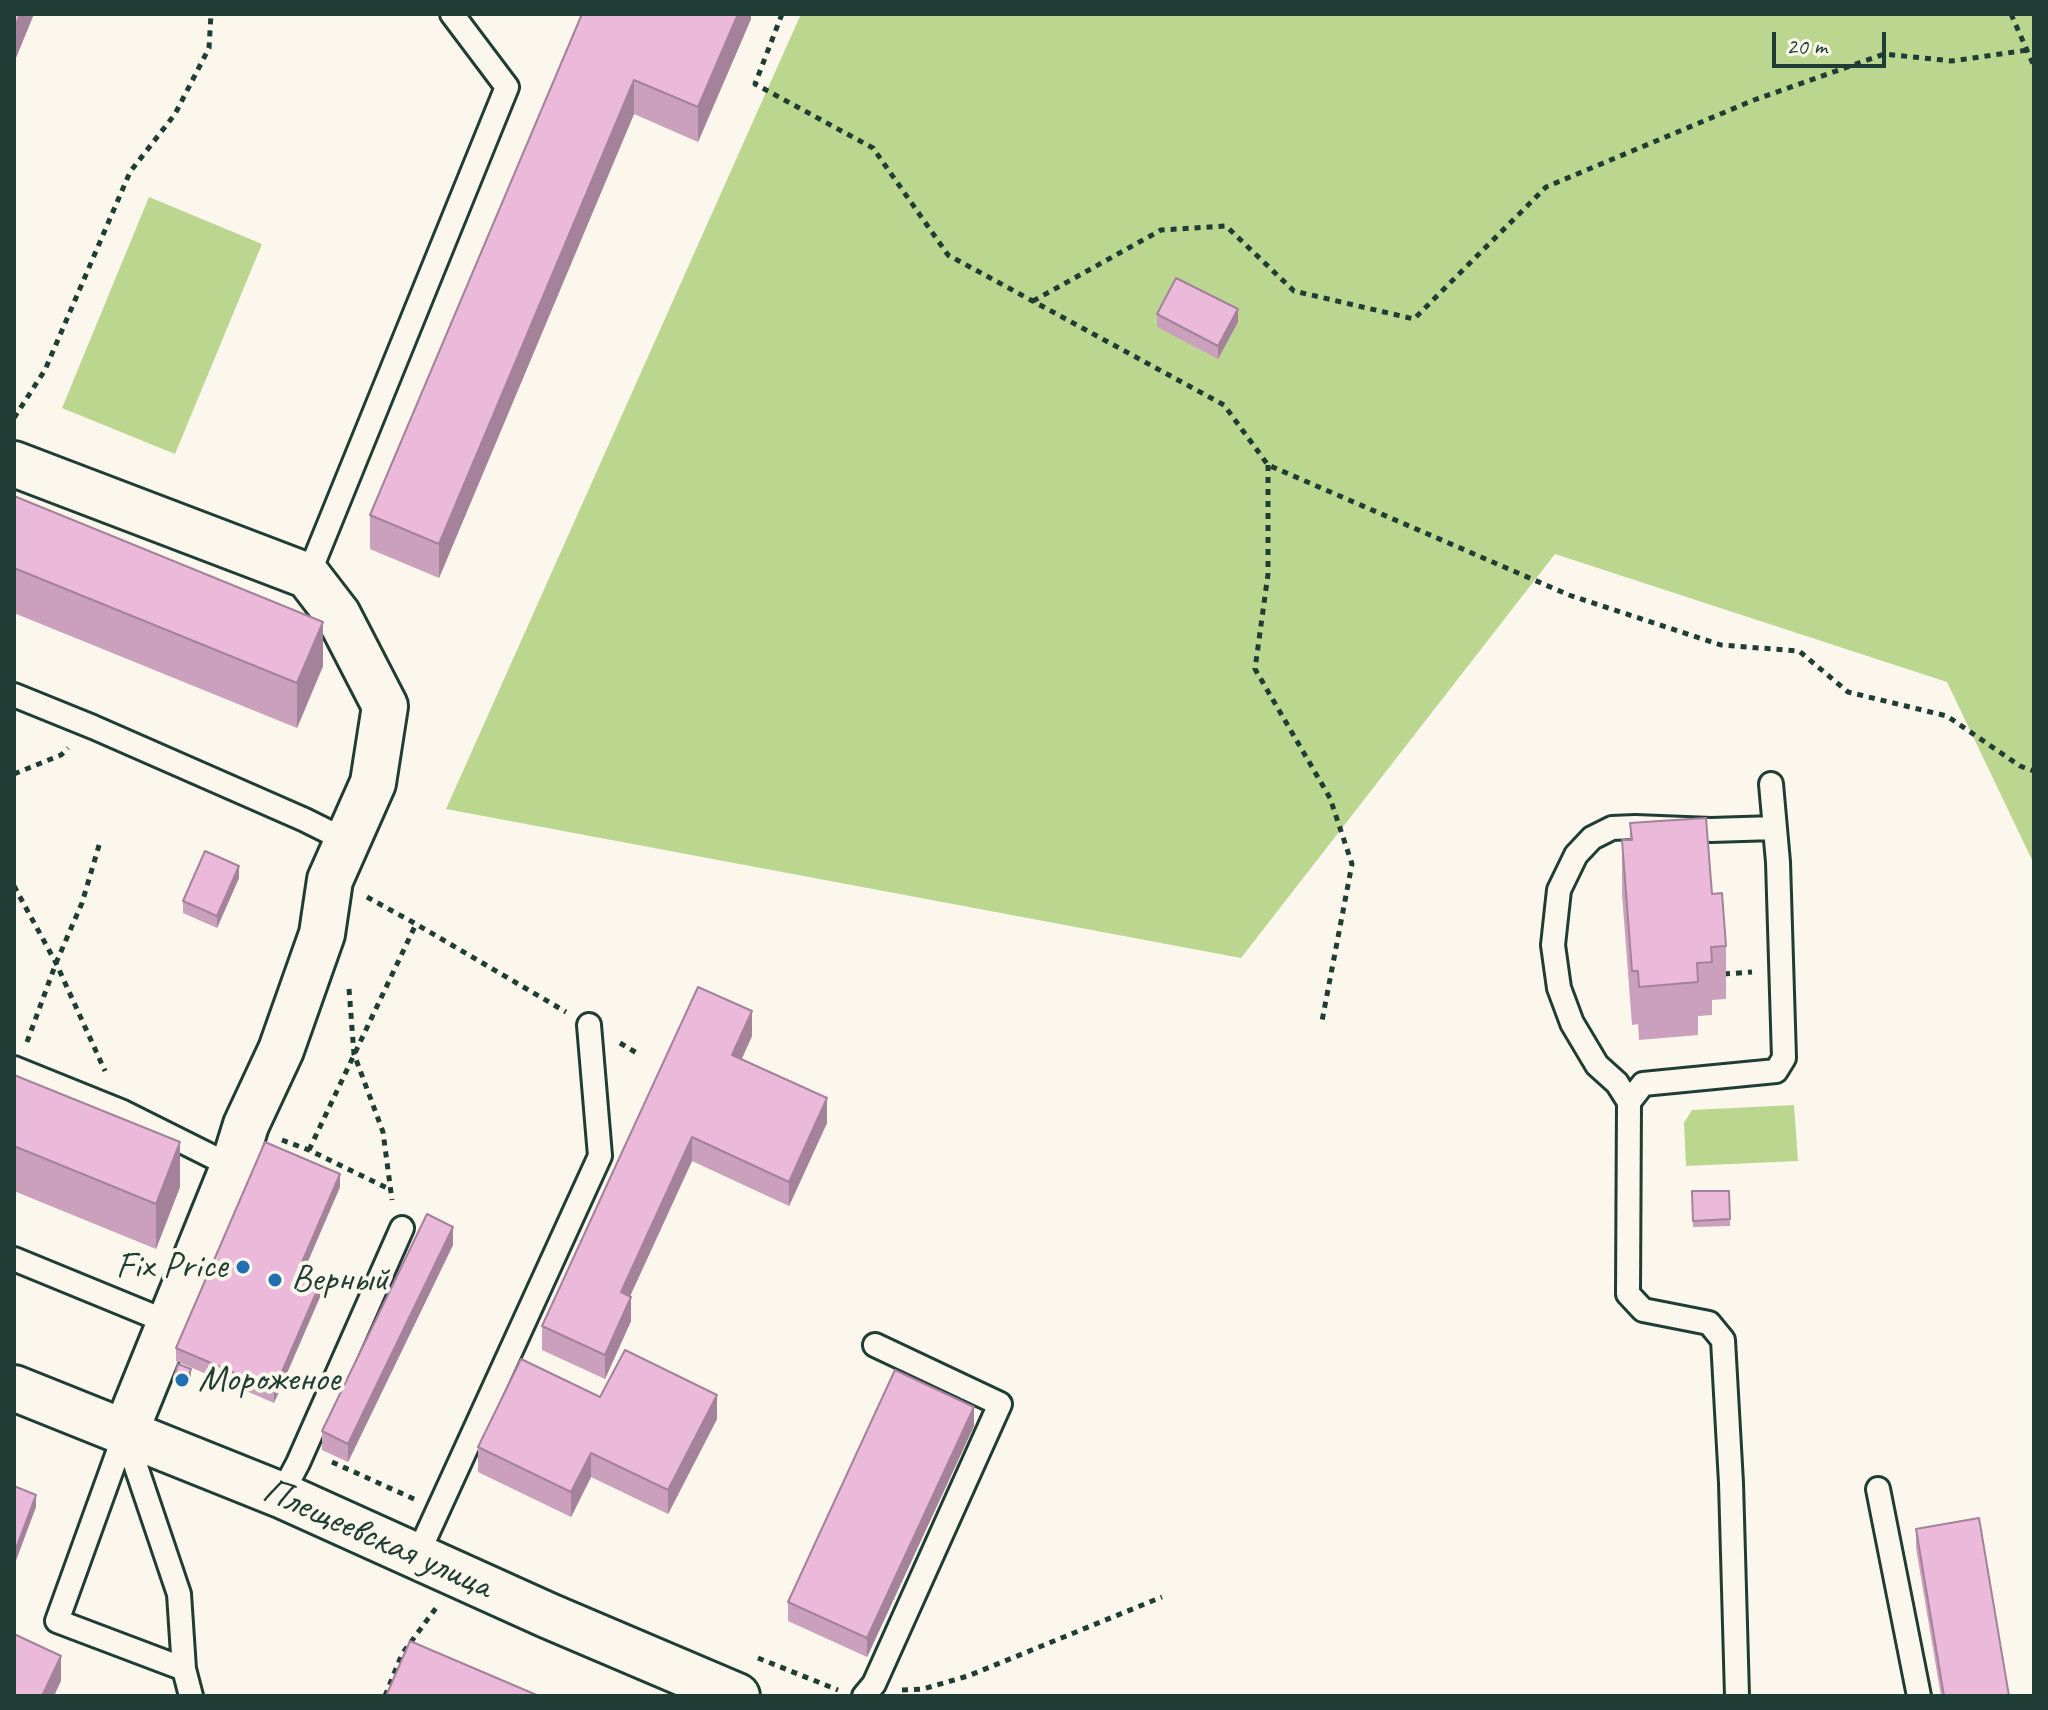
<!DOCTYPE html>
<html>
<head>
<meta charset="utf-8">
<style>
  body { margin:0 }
  #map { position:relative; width:2048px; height:1710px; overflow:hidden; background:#fbf7ec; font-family:Caveat,sans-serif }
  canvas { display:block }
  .frame { position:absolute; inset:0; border:16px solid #1f3d34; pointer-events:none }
  .scale { position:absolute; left:1772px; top:32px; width:114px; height:36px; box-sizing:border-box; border:4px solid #1f3d34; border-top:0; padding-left:10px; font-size:24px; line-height:28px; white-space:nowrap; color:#1f3d34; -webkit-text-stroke:6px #fbf7ec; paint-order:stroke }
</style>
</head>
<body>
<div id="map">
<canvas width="2048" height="1710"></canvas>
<div class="frame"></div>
<div class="scale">20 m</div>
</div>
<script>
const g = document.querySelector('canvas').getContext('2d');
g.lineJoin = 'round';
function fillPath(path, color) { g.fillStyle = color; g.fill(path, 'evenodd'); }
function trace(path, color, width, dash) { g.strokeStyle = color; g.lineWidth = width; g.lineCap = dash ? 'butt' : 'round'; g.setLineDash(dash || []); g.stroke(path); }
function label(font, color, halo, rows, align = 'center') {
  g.font = font + ' Caveat,sans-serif'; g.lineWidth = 8; g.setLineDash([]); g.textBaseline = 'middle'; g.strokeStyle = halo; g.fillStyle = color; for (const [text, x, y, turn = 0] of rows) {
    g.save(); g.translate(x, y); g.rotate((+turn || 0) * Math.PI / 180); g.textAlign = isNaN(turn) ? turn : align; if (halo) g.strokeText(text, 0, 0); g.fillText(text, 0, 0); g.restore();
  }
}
fillPath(new Path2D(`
  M801,14H2034V864L1947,682L1555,554L1241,958L446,809Z
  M149,197L262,244L175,454L62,408Z
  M1794,1105L1798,1161L1686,1166L1684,1123L1692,1110Z`), '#bbd78f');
const service = new Path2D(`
  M308,576L507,87L452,14
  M14,695L93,727L305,820L347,841
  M14,1068L123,1112L233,1167
  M1629,1102L1643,1084L1776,1071L1784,1058L1778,862L1771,784
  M14,1259L170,1323
  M125,1433L57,1621L184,1669
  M125,1434L179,1594L184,1669L191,1696
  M1878,1489L1919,1696
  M281,1495L298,1463L402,1228
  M417,1556L600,1156L589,1025
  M864,1696L874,1684L1000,1404L875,1345
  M1737,1696L1731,1483L1723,1340L1709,1323L1643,1310L1628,1294L1629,1102L1617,1083L1597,1065L1572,1023L1559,988L1553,945L1559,890L1576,855L1592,838L1612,828L1635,827L1711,830L1775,828`);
const minor = new Path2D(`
  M14,464L308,576L338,615L385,706L373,783L330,880L322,934L281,1050L246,1125L233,1167L125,1433`);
const tertiary = new Path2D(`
  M14,1388L281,1495L549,1616L737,1696`);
trace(service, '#1f3d34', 28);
trace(minor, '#1f3d34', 50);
trace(tertiary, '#1f3d34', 50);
trace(new Path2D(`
  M782,14L755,84L873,148L948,255L1224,405L1268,465L1569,595L1721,645L1799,651L1848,692L1947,716L2020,766L2034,771
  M2011,14L2034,66
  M1033,301L1161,230L1226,226L1294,291L1414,319L1546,187L1754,100L1884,54L1952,61L2028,50
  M14,418L45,370L130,172L175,114L209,48L211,14
  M1268,465V574L1255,669L1330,798L1352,864L1322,1021
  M14,774L61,755L68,748
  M14,886L56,963L105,1071
  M367,897L416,924L566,1012
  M1724,974L1752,972
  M349,989L354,1054L383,1132L392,1200
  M27,1042L56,963L82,903L100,842
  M620,1043L640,1055
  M282,1140L309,1150L389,1189
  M309,1150L416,924
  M332,1462L414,1499
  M758,1658L838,1690
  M902,1690L923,1689L968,1676L1162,1597
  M385,1696L402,1654L436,1608`), '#1f3d34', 5, [6, 6]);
trace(service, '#fbf7ec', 22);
trace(minor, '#fbf7ec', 44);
trace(tertiary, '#fbf7ec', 44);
fillPath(new Path2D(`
  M582,14H751V19L698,142L634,114L439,578L370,549V515Z
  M1157,314L1238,322L1218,359L1157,327Z
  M14,496L323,666L297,728L14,613Z
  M1630,823L1712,894L1726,946V999L1712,1000V1015L1698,1016V1035L1639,1040L1638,1024L1632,1025L1622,894V840H1630Z
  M239,878L217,928L183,913V901Z
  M752,1036L742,1059L827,1123L789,1206L692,1161L630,1296L631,1321L605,1379L542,1350V1326Z
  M14,1075L180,1187L156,1249L14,1191Z
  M340,1187L301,1276L320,1297L274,1403L176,1361V1348Z
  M1692,1191H1729L1730,1226L1693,1227Z
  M453,1245L348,1462L322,1450V1431Z
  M191,1376L187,1388L174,1383V1377Z
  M600,1397L717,1419L668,1514L591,1477L571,1517L478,1472V1447Z
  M974,1426L867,1657L788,1621V1602Z
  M1916,1529L2009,1696H1941L1916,1548Z`), '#caa0bc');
fillPath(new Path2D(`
  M20,14H34L14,63V29Z
  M738,14H751V19L698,142V107Z
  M634,80V114L439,578V544Z
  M1238,309V322L1218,359V346Z
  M323,622V666L297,728V683Z
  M239,866V878L217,928V916Z
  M752,1011V1036L732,1079V1055Z
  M827,1098V1123L789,1206V1182Z
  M692,1137V1161L621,1316V1292Z
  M180,1142V1187L156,1249V1204Z
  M340,1174V1187L297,1287V1274Z
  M453,1227V1245L348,1462V1444Z
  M320,1284V1297L274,1403V1390Z
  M631,1297V1321L605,1379V1355Z
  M191,1369V1376L187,1388V1381Z
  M717,1395V1419L668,1514V1490Z
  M974,1407V1426L867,1657V1638Z
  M591,1453V1477L571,1517V1492Z
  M36,1495V1507L14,1566V1554Z
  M61,1656V1681L54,1696H42Z`), '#a48299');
const building = new Path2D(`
  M14,14H20L14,29Z
  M582,14H738L698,107L634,80L439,544L370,515Z
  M1176,278L1238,309L1218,346L1157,314Z
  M14,496L323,622L297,683L14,568Z
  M1706,818L1712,894L1722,893L1726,946L1711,947L1712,962L1697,963L1698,982L1639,987L1638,971H1632L1622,840H1632L1630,823Z
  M205,851L239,866L217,916L183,901Z
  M698,987L752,1011L732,1055L827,1098L789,1182L692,1137L621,1292L631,1297L605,1355L542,1326Z
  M14,1075L180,1142L156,1204L14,1146Z
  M265,1142L340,1174L297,1274L320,1284L274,1390L176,1348Z
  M1692,1191H1729L1730,1219L1693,1221Z
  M427,1214L453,1227L348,1444L322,1431Z
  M625,1350L717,1395L668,1490L591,1453L571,1492L478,1447L521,1359L600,1397Z
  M178,1364L191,1369L187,1381L174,1377Z
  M895,1370L974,1407L867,1638L788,1602Z
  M14,1486L36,1495L14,1554Z
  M1979,1518L2009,1696H1944L1916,1529Z
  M14,1634L61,1656L42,1696H14Z
  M410,1641L539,1696H386Z`);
fillPath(building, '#ebbadb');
trace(building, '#a48299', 2);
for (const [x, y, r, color] of [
  [243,1267,8,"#1f6fb2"],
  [275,1280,8,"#1f6fb2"],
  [182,1380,8,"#1f6fb2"]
]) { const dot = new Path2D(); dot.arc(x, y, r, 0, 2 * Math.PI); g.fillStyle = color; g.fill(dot); trace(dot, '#fbf7ec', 3); }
label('38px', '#1f3d34', '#fbf7ec', [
  ["Fix Price",227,1267,"right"],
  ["Верный",291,1280],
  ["Мороженое",198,1380]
], 'left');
label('38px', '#1f3d34', '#fbf7ec', [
  ["Плещеевская улица",377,1539,24]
]);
</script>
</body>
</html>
